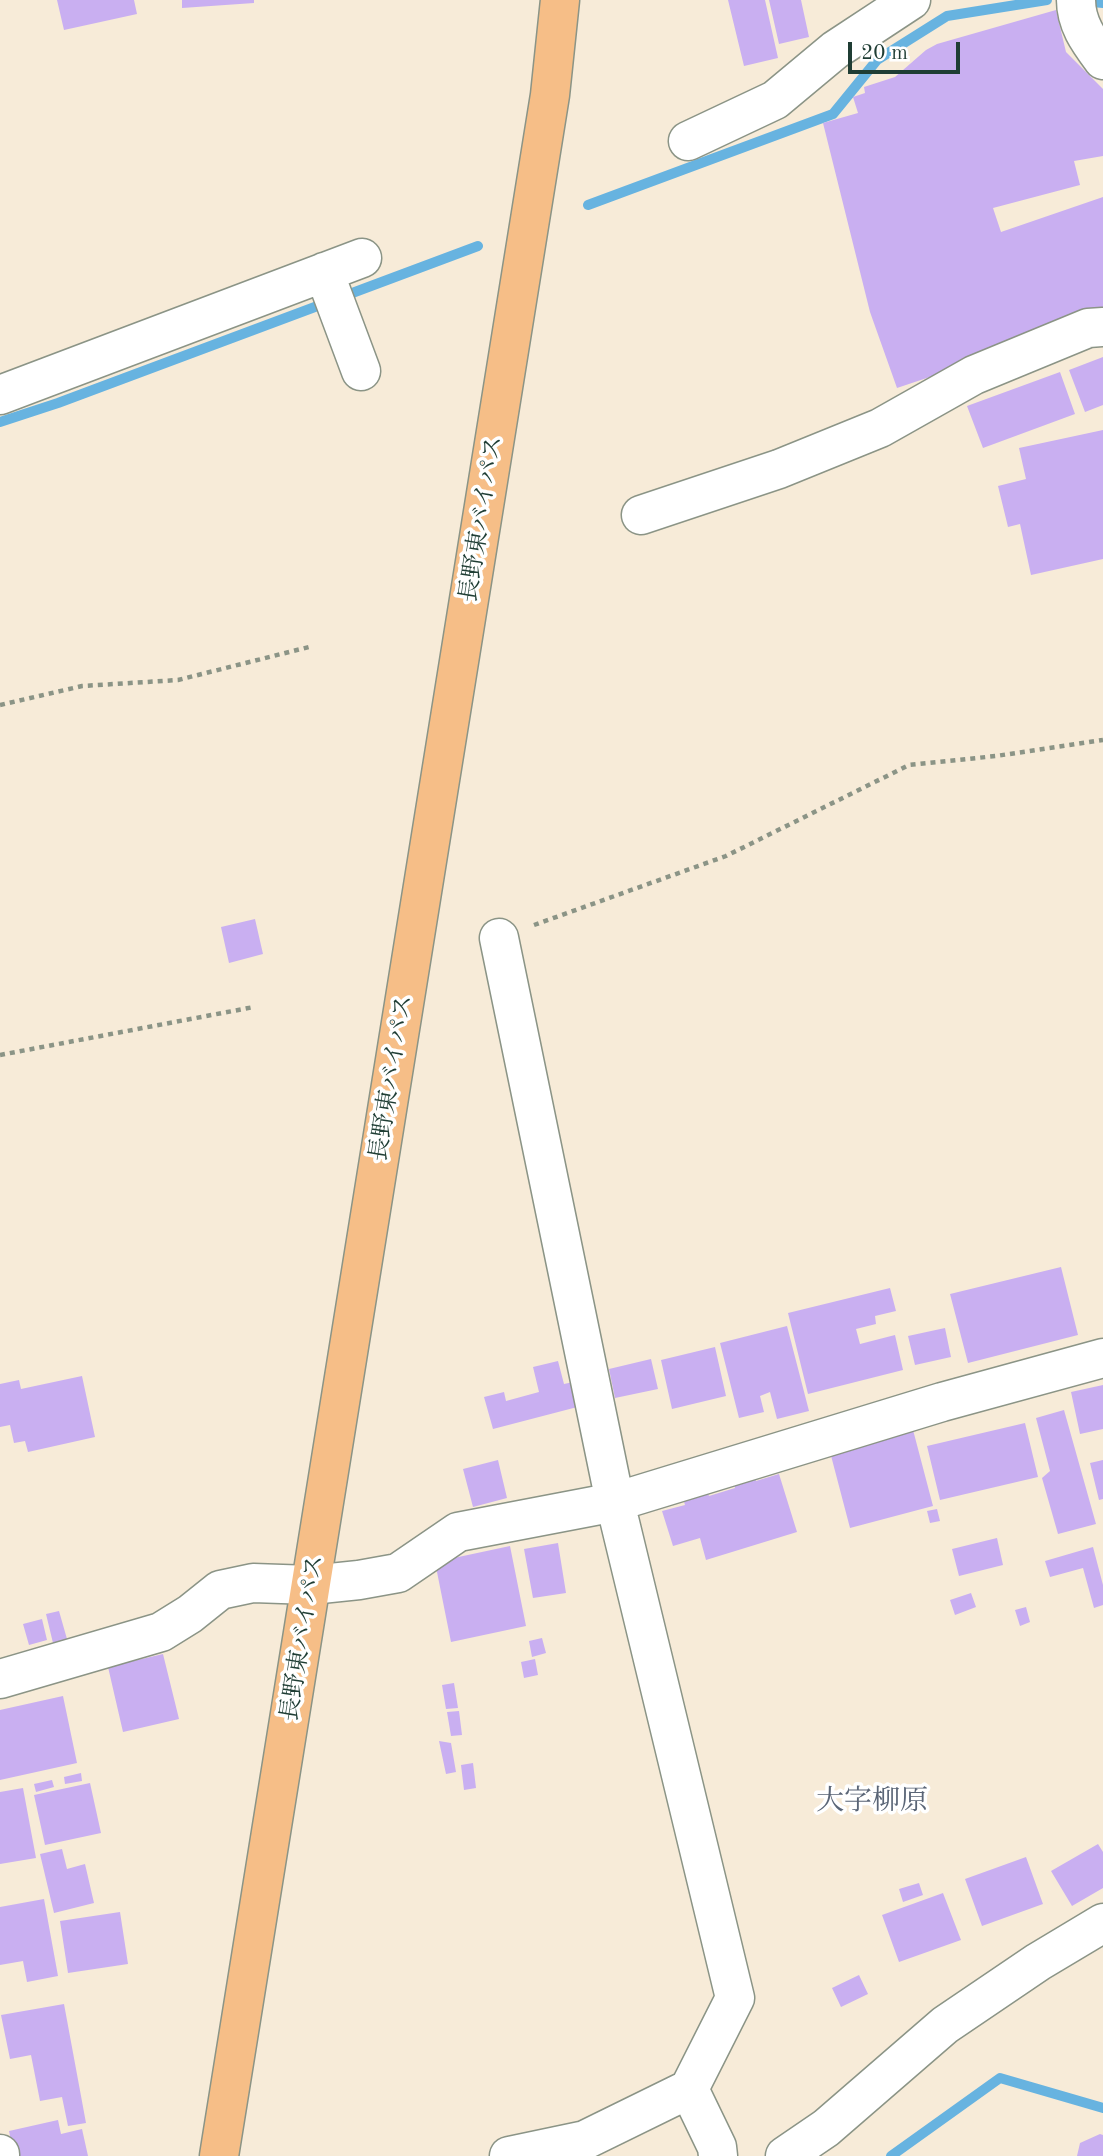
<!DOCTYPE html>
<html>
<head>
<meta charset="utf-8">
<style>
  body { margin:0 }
  #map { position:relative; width:1103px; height:2156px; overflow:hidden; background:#f7ebd8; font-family:"Old Standard TT",serif }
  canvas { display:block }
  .scale { position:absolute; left:848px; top:42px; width:112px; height:32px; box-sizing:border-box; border:4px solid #1f3d34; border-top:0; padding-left:9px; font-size:21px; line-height:24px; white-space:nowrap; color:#1f3d34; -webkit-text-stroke:5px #fff; paint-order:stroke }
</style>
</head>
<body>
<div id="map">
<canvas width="1103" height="2156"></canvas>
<div class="scale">20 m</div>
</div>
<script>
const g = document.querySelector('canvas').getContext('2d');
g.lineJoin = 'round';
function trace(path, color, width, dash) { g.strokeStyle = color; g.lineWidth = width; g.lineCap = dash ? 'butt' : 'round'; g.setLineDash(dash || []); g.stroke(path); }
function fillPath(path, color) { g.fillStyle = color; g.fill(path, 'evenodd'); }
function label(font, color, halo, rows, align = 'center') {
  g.font = font + ' "Old Standard TT","Noto Serif JP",serif'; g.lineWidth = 7; g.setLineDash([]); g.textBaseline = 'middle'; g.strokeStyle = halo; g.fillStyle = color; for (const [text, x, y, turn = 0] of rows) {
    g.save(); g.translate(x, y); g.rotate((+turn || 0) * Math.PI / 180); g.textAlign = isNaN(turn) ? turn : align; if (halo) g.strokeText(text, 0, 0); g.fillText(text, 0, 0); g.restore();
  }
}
trace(new Path2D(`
  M1082,1L1103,3
  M588,205L833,114L877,60L947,16L1047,0
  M0,422L58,403L478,246
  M891,2156L1000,2078L1103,2108`), '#67b3e0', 10);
fillPath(new Path2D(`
  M57,0H134L137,14L64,30Z
  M182,0H254V3L182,8Z
  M728,0H765L778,58L744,66Z
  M769,0H801L809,37L779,44Z
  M1056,10L1066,52L1103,89V156L1074,161L1080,185L993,208L1001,232L1103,197V309L1031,343L897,388L870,312L823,123L858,113L853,97L865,93L864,87L895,77L926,50L937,44Z
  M1103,357V405L1085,412L1069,370Z
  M1060,372L1075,414L983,448L967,406Z
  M1103,430V559L1031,575L1020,524L1008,527L998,486L1026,479L1019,448Z
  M255,919L263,954L229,963L221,927Z
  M1061,1267L1078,1335L968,1363L950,1294Z
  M890,1288L896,1311L875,1316L876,1324L856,1329L860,1344L895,1335L903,1370L808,1394L788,1313Z
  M787,1326L809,1411L777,1419L770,1392L760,1396L764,1412L739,1418L720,1343Z
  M945,1328L951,1357L915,1365L908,1336Z
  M715,1347L726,1396L672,1409L661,1360Z
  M651,1359L658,1389L615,1398L609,1369Z
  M558,1361L564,1384L578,1381L585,1405L493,1429L484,1397L504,1392L506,1401L539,1392L533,1367Z
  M82,1376L95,1437L28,1452L25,1441L14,1443L10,1425L0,1427V1384L19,1380L21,1389Z
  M1103,1385V1429L1080,1434L1071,1392Z
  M1064,1410L1096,1524L1058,1534L1042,1478L1050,1471L1036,1418Z
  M1025,1423L1038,1477L940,1500L927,1446Z
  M912,1426L933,1506L850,1528L829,1448Z
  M498,1460L507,1498L473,1507L463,1469Z
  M1103,1460V1499L1099,1500L1090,1463Z
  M752,1470L756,1481L779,1474L797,1532L706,1560L700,1538L673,1546L662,1511L685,1505L682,1495L706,1488L709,1496L735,1488L732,1476Z
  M937,1509L940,1521L930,1523L927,1511Z
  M997,1538L1003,1565L959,1576L952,1549Z
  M558,1543L566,1593L533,1598L524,1549Z
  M510,1546L526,1626L451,1642L435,1562Z
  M1093,1547L1103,1585V1605L1094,1608L1083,1568L1050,1577L1045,1561Z
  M971,1593L976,1607L955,1615L950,1600Z
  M1026,1607L1030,1622L1020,1626L1015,1610Z
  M59,1611L67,1639L53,1643L46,1614Z
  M42,1619L47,1640L29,1645L23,1624Z
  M542,1638L546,1653L532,1657L529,1641Z
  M163,1654L179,1719L123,1732L108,1667Z
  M535,1659L538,1675L524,1678L521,1662Z
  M454,1683L458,1708L446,1709L442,1685Z
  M63,1696L77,1763L0,1780V1710Z
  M459,1711L462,1735L451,1736L447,1712Z
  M439,1741L451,1743L456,1772L446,1774Z
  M473,1763L476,1788L464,1790L461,1765Z
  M81,1773L82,1781L65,1784L64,1777Z
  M52,1780L54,1787L36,1792L34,1784Z
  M90,1783L101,1833L45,1845L34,1795Z
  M23,1788L36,1858L0,1864V1792Z
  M1098,1844L1103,1852V1888L1072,1906L1051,1871Z
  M62,1849L67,1869L85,1864L94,1903L54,1913L40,1854Z
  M1026,1857L1043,1904L982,1926L965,1879Z
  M919,1883L923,1895L903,1902L899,1889Z
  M943,1893L961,1940L899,1962L882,1915Z
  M44,1899L58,1976L27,1982L23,1961L0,1965V1907Z
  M120,1912L128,1964L68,1973L60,1921Z
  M859,1975L868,1994L841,2007L832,1988Z
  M64,2004L86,2123L68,2126L62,2097L40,2101L31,2055L10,2059L1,2015Z
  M58,2120L61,2134L82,2129L88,2156H14L9,2131Z
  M1100,2134L1103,2135V2156H1077L1080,2143Z`), '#c9aff1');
const minor = new Path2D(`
  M1076,0C1076,24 1089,41 1103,60
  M688,141L775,100L835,50L911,0
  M324,272L361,371
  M0,395L362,258
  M641,515L779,469L880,428L974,375L1088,328L1103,327
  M0,1679L161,1632L190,1614L220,1590L253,1583L311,1585L359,1580L398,1573L458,1532L615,1502L499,938
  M689,2089L717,2147L718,2156
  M0,2154V2156
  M509,2156L585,2140L689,2089L735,1998L615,1502L942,1402L1103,1358
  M785,2156L826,2128L945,2025L1038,1962L1103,1923`);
const highway = new Path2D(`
  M219,2156L550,95L560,0`);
trace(minor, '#8b9486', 41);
trace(highway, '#8b9486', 41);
trace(new Path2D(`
  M0,705L82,686L178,680L309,647
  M534,925L726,856L909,765L996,756L1103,740
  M0,1055L254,1007`), '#8b9486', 4.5, [5, 5]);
trace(minor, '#fff', 38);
trace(highway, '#f6be87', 38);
label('24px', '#1f3d34', '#fff', [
  ["長野東バイパス",482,519,-81],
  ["長野東バイパス",392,1078,-81],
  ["長野東バイパス",303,1638,-81]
]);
label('28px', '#5a6576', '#fff', [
  ["大字柳原",872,1802]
]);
</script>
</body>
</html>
